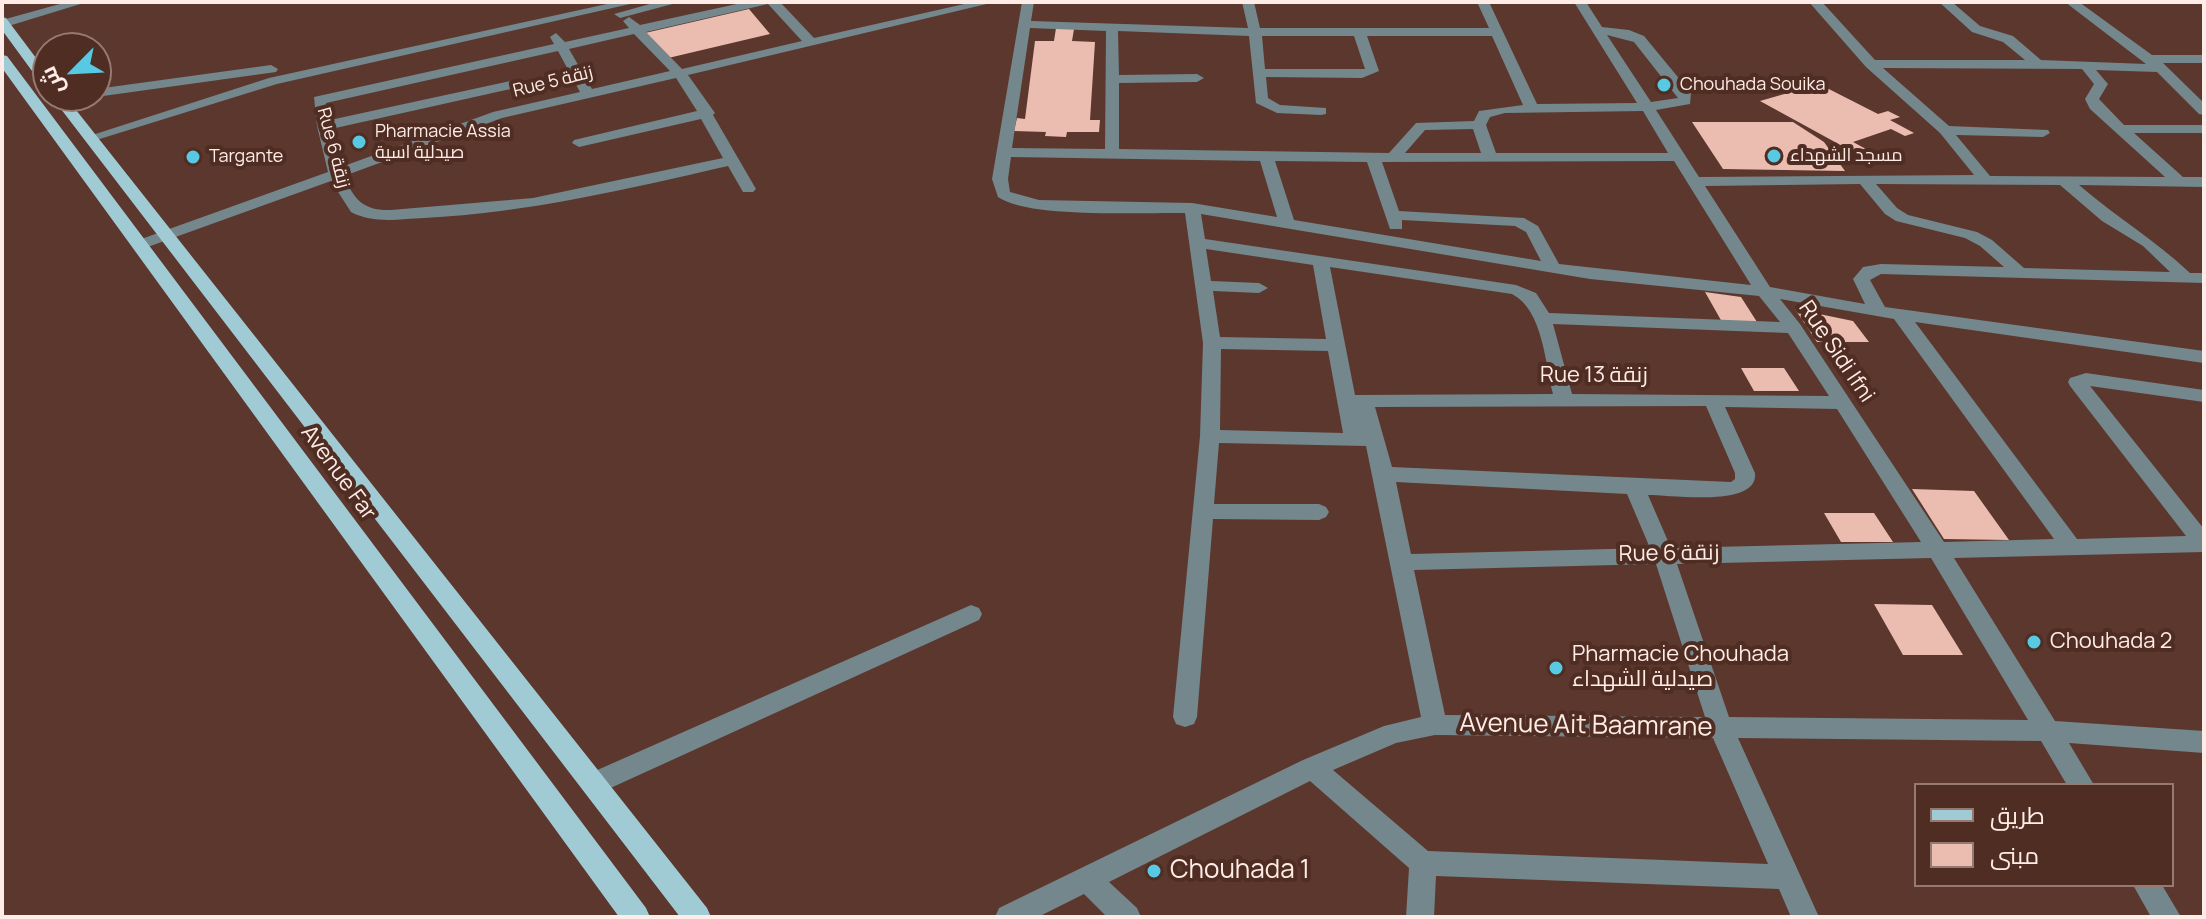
<!DOCTYPE html>
<html>
<head>
<meta charset="utf-8">
<style>
  body { margin:0 }
  #map { position:relative; width:2206px; height:919px; overflow:hidden; background:#5c372d; font-family:Manrope,Cairo,sans-serif }
  canvas { display:block }
  .frame { position:absolute; inset:0; border:4px solid #ffece7; pointer-events:none }
  .legend { position:absolute; left:1914px; top:783px; width:260px; height:104px; box-sizing:border-box; background:#502d23; border:2px solid #967971; margin:0; padding:10px 14px; list-style:none; font-size:24px; color:#ffece7 }
  .legend li { display:flex; align-items:center; gap:16px; height:40px }
  .legend b { width:40px; border:2px solid #967971 }
  .north { position:absolute; left:32px; top:32px; width:80px; height:80px; box-sizing:border-box; background:#502d23; border:2px solid #967971; border-radius:50%; rotate:246deg; font-size:22px; font-weight:700; line-height:32px; text-align:center; color:#ffece7 }
  .north::after { content:''; display:block; margin:auto; width:28px; height:36px; background:#57c9e3; clip-path:polygon(50% 0,100% 100%,50% 72%,0 100%) }
</style>
</head>
<body>
<div id="map">
<canvas width="2206" height="919"></canvas>
<div class="frame"></div>
<ul class="legend">
<li><b style="height:10px;background:#a0cbd5"></b>طريق</li>
<li><b style="height:22px;background:#ebbdb1"></b>مبنى</li>
</ul>
<div class="north">ش</div>
</div>
<script>
const g = document.querySelector('canvas').getContext('2d');
g.lineJoin = 'round';
function fillPath(path, color) { g.fillStyle = color; g.fill(path, 'evenodd'); }
function trace(path, color, width, dash) { g.strokeStyle = color; g.lineWidth = width; g.lineCap = dash ? 'butt' : 'round'; g.setLineDash(dash || []); g.stroke(path); }
function label(font, color, halo, rows, align = 'center') {
  g.font = font + ' Manrope,Cairo,sans-serif'; g.lineWidth = 8; g.setLineDash([]); g.textBaseline = 'middle'; g.strokeStyle = halo; g.fillStyle = color; for (const [text, x, y, turn = 0] of rows) {
    g.save(); g.translate(x, y); g.rotate((+turn || 0) * Math.PI / 180); g.textAlign = isNaN(turn) ? turn : align; if (halo) g.strokeText(text, 0, 0); g.fillText(text, 0, 0); g.restore();
  }
}
fillPath(new Path2D(`
  M749,9L770,34L664,59L645,33Z
  M1056,28L1074,29L1072,41L1095,42L1090,120H1100L1099,132H1067L1066,137L1045,136L1046,132L1014,131L1017,118L1025,119L1035,41H1054Z
  M1819,84L1878,114L1888,111L1900,117L1890,120L1914,133L1905,136L1891,129L1853,142L1866,149L1855,153L1760,101Z
  M1692,122H1793L1824,142L1845,171L1723,169Z
  M1705,292L1741,297L1757,322H1722Z
  M1795,309L1853,321L1869,342H1817Z
  M1741,368H1784L1799,391H1754Z
  M1912,489L1974,491L2009,540L1944,539Z
  M1824,513H1874L1893,542H1841Z
  M1874,604L1932,605L1963,655H1903Z`), '#ebbdb1');
fillPath(new Path2D(`
  M67,2H87L2,28V20Z
  M616,2H639L277,84L90,142L83,138L269,78Z
  M657,2H680L620,18L614,14Z
  M746,2H780L814,38L973,2H995L688,75L715,113L713,115L756,189L753,192H743L728,166C627,189 527,213 424,218C400,219 373,224 351,212L331,181L145,248L139,250L131,245L133,242L328,172L317,126L314,97L554,44L550,37L556,33L565,42L629,28L623,21L629,17L640,25ZM768,4L802,41L682,69L646,32ZM634,34L670,71L592,89L569,49ZM558,51L580,92L493,112L341,167L331,129L515,88L522,84L515,80L330,120L326,103ZM676,78L697,111L574,140L572,143L579,147L701,119L723,158L533,198L391,210C364,211 354,200 344,176L502,118Z
  M1022,2H1034L1031,21L1248,28L1242,2H1254L1260,28H1489L1477,2H1489L1537,104L1637,103L1574,2H1586L1602,27L1629,30L1644,36L1691,93L1690,104L1656,110L1699,177L1974,175L1940,133L1866,67L1809,2H1822L1875,60H2025L2003,42L1972,32L1939,2H1952L1980,26L2013,36L2041,60L2146,64L2065,2H2079L2152,55H2204V63H2163L2204,103V115L2199,114L2157,72L2096,70L2108,84L2099,99L2124,125H2204V133H2134L2183,177H2204V187L2079,185C2116,217 2154,239 2190,273H2204V283L1881,274L1870,280L1885,307L2204,351V363L1915,322L2077,539L2186,536L2070,386L2068,382L2070,378L2086,373L2204,390V402L2090,386L2204,529V552L1954,558L2055,721L2204,731V753L2069,743L2094,785H2067L2041,741L1738,738L1819,917H1791L1779,889L1436,876L1434,917H1406L1409,868L1310,781L1109,882L1137,908L1141,917H1107L1084,894L1038,917H995L999,908L1303,760L1384,726L1421,717L1366,446L1219,443L1214,504H1319L1326,507L1329,512L1326,517L1319,520L1213,519L1197,717L1194,724L1185,727L1176,724L1173,717L1200,436L1203,343L1185,213C1142,212 1030,219 998,197L992,179ZM1030,28L1106,31L1105,149L1012,148ZM1118,31L1249,36L1256,103L1277,113L1321,115L1326,114V108L1280,105L1268,98L1266,77L1362,78L1379,71L1367,36H1492L1523,105L1479,111L1474,121L1416,123L1389,153L1119,149V83L1197,82L1204,78L1197,74L1119,75ZM1607,35L1634,42L1678,98L1651,102ZM1262,36H1354L1365,69H1265ZM1883,68L2082,69L2094,84L2085,99L2090,109L2165,177L1990,176L1956,135L2043,137L2050,133L2048,130L1949,126ZM1643,111L1668,153H1496L1486,125L1490,117L1505,113ZM1473,129L1481,153H1405L1425,130ZM1011,157L1260,161L1277,217L1192,203L1039,200L1010,192L1008,179ZM1275,161L1367,162L1390,229H1402V220L1515,226L1526,232L1541,261L1294,220ZM1674,161L1751,285L1559,264L1538,226L1524,218L1399,211L1382,162ZM1860,184L1885,214L1896,221L1965,238L1980,246L2004,267L1881,264L1863,267L1853,279L1865,304L1770,287L1705,186ZM1876,184L2060,185L2102,221L2143,246L2170,272L2024,268L1992,240L1977,232L1908,215L1897,208ZM1201,214L1590,279L1759,296L1780,322L1549,313L1536,293L1516,285L1205,239ZM1206,249L1313,265L1326,339L1220,337L1213,291L1259,293L1268,288L1259,283L1211,281ZM1330,267L1512,294C1543,310 1545,363 1553,394L1355,395ZM1780,299L1894,319L2054,539L1944,542L1800,324ZM1553,324L1788,333L1829,396L1572,394ZM1221,349L1328,351L1343,433L1220,430ZM1706,406L1735,473V479L1731,482L1392,467L1375,407ZM1725,407L1837,409L1921,542L1671,548L1648,495C1671,495 1759,508 1755,473ZM1396,482L1627,494L1650,548L1411,554ZM1931,558L2028,720L1729,717L1677,564ZM1656,564L1705,717L1445,715L1414,570ZM1435,735L1713,738L1768,864L1428,851L1333,770L1396,743Z
  M271,65L278,69L276,72L96,97L91,96H96V89Z
  M971,605L979,608L982,614L979,620L604,791L595,794L586,791L582,783L586,775Z
  M2133,885H2162L2181,917H2151Z`), '#73878c');
fillPath(new Path2D(`
  M2,17L6,18L48,74V87L43,86L2,30Z
  M2,55L7,56L646,908L650,917H619L2,68Z
  M51,96H65L707,908L711,917H680Z`), '#a0cbd5');
for (const [x, y, r, color] of [
  [1664,85,8,"#57c9e3"],
  [359,142,8,"#57c9e3"],
  [1774,156,8,"#57c9e3"],
  [193,157,8,"#57c9e3"],
  [2034,642,8,"#57c9e3"],
  [1556,668,8,"#57c9e3"],
  [1154,871,8,"#57c9e3"]
]) { const dot = new Path2D(); dot.arc(x, y, r, 0, 2 * Math.PI); g.fillStyle = color; g.fill(dot); trace(dot, '#502d23', 3); }
label('18px', '#ffece7', '#502d23', [
  ["Rue 5 زنقة",553,82,-14],
  ["Rue 6 زنقة",333,148,75]
]);
label('18px', '#ffece7', '#502d23', [
  ["Chouhada Souika",1680,85],
  ["Pharmacie Assia",375,132],
  ["صيدلية اسية",375,153],
  ["مسجد الشهداء",1790,156],
  ["Targante",209,157]
], 'left');
label('22px', '#ffece7', '#502d23', [
  ["Rue Sidi Ifni",1836,352,56],
  ["Rue 13 زنقة",1594,376],
  ["Avenue Far",338,473,54],
  ["Rue 6 زنقة",1669,554,-1]
]);
label('22px', '#ffece7', '#502d23', [
  ["Chouhada 2",2050,642],
  ["Pharmacie Chouhada",1572,655],
  ["صيدلية الشهداء",1572,680]
], 'left');
label('26px', '#ffece7', '#502d23', [
  ["Avenue Ait Baamrane",1586,726,1]
]);
label('26px', '#ffece7', '#502d23', [
  ["Chouhada 1",1170,871]
], 'left');
</script>
</body>
</html>
